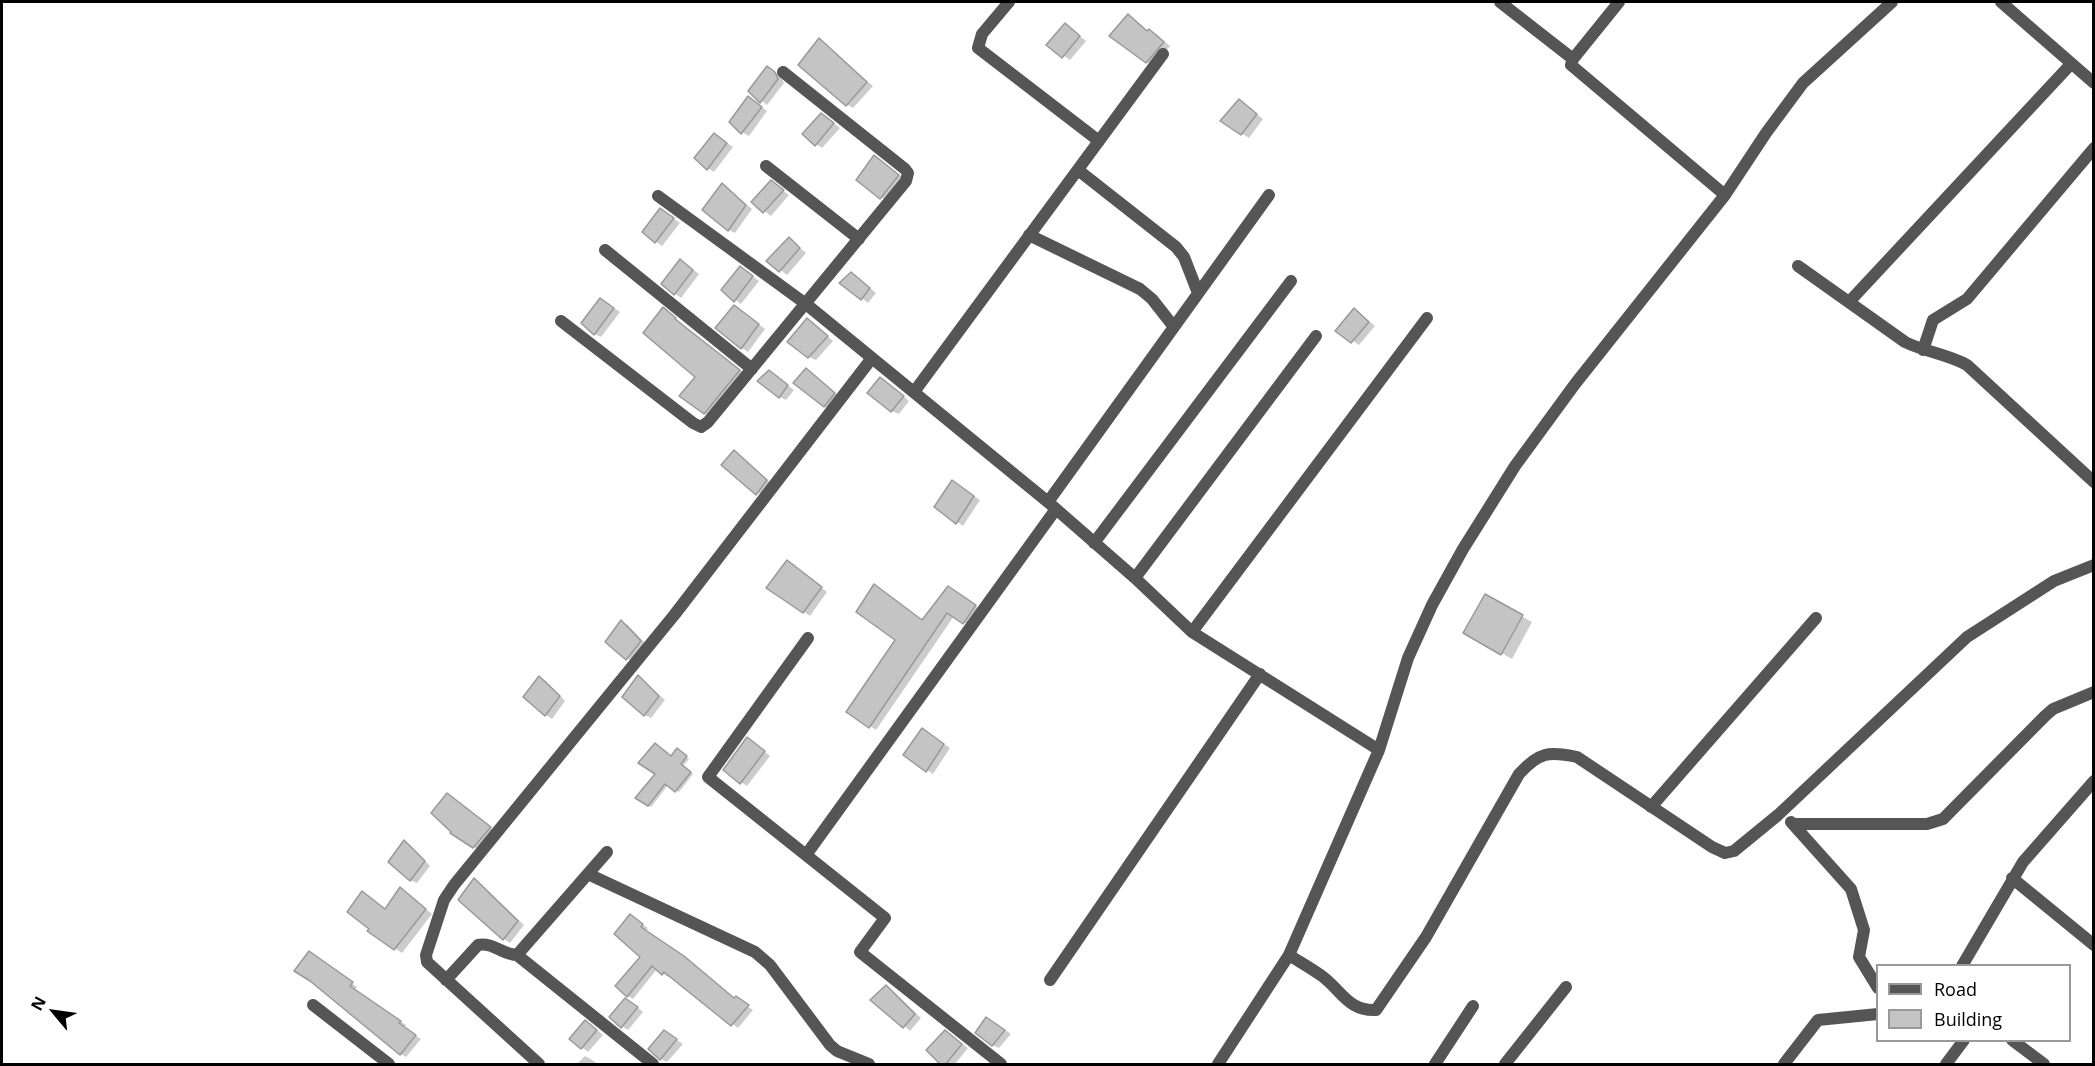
<!DOCTYPE html>
<html>
<head>
<meta charset="utf-8">
<style>
  body { margin:0 }
  #map { position:relative; width:2095px; height:1066px; overflow:hidden; background:#fff; font-family:"Open Sans",sans-serif }
  canvas { display:block }
  .frame { position:absolute; inset:0; border:3px solid #000; pointer-events:none }
  .legend { position:absolute; left:1876px; top:964px; width:195px; height:78px; box-sizing:border-box; background:#fff; border:2px solid #999; margin:0; padding:8px 10px; list-style:none; font-size:18px; color:#000 }
  .legend li { display:flex; align-items:center; gap:12px; height:30px }
  .legend b { width:30px; border:2px solid #999 }
  .north { position:absolute; left:24px; top:982px; width:60px; height:60px; -webkit-text-stroke:4px #fff; paint-order:stroke; rotate:299deg; font-size:16px; font-weight:700; line-height:24px; text-align:center; color:#000 }
  .north::after { content:''; display:block; margin:auto; width:21px; height:27px; background:#000; clip-path:polygon(50% 0,100% 100%,50% 72%,0 100%) }
</style>
</head>
<body>
<div id="map">
<canvas width="2095" height="1066"></canvas>
<div class="frame"></div>
<ul class="legend">
<li><b style="height:8px;background:#555"></b>Road</li>
<li><b style="height:16px;background:#c4c4c4"></b>Building</li>
</ul>
<div class="north">N</div>
</div>
<script>
const g = document.querySelector('canvas').getContext('2d');
g.lineJoin = 'round';
function fillPath(path, color) { g.fillStyle = color; g.fill(path, 'evenodd'); }
function trace(path, color, width, dash) { g.strokeStyle = color; g.lineWidth = width; g.lineCap = dash ? 'butt' : 'round'; g.setLineDash(dash || []); g.stroke(path); }
fillPath(new Path2D(`
  M1128,16L1148,32L1156,34L1170,46L1153,66L1147,62Z
  M1066,25L1086,41L1070,60L1048,45Z
  M819,40L873,86L853,108L847,104Z
  M774,71L781,77L784,83L767,105L750,91Z
  M1240,101L1263,119L1249,138L1223,121Z
  M755,102L767,111L749,136L742,132Z
  M828,119L840,128L822,148L816,144Z
  M720,138L733,147L714,172L708,168Z
  M881,161L905,179L888,202L858,180Z
  M723,185L752,209L735,233L729,230Z
  M777,186L789,195L771,216L753,202Z
  M667,214L680,223L662,246L644,232Z
  M789,239L806,253L787,275L769,261Z
  M687,265L699,274L681,298L663,284Z
  M747,272L759,281L741,304L723,290Z
  M858,278L876,293L868,303L842,283Z
  M607,303L620,312L601,337L595,334Z
  M1355,310L1375,326L1359,345L1337,330Z
  M741,311L765,329L748,352L742,348Z
  M670,313L681,323L680,324L745,374L711,417L704,413L697,377Z
  M807,320L833,341L816,360L809,357Z
  M807,370L840,397L831,410L824,406Z
  M769,372L794,390L786,400L780,397Z
  M887,383L909,401L899,414L892,411Z
  M734,452L773,485L764,497L723,465Z
  M959,486L980,500L963,526L936,507Z
  M788,562L827,592L810,616L768,587Z
  M954,592L982,610L970,626L954,616L876,730L849,711L923,621Z
  M1485,596L1532,622L1512,659L1465,633Z
  M621,622L628,625L647,645L634,663L607,641Z
  M639,677L665,700L651,718L645,715Z
  M540,678L546,681L565,701L552,719L546,715Z
  M928,734L950,748L933,774L927,770Z
  M754,743L770,756L747,786L741,782Z
  M680,752L689,759L683,766L693,774L679,792L668,785L651,807L637,798L671,757Z
  M447,795L496,832L480,851L452,832Z
  M405,842L411,846L430,866L417,883L410,880Z
  M474,880L481,884L524,925L510,943L504,939Z
  M406,893L432,914L402,953L369,931L386,910Z
  M636,920L648,928L646,931L690,961L735,999L753,1010L738,1028L670,975L668,977L657,969L633,999L628,996L642,957Z
  M314,957L357,987L354,990L406,1025L404,1028L421,1039L406,1057L401,1054Z
  M886,987L892,990L921,1018L910,1031L873,999Z
  M632,1003L643,1012L628,1030L622,1026Z
  M993,1022L1011,1034L999,1048L992,1045Z
  M592,1026L603,1035L588,1052L571,1039Z
  M951,1035L968,1048L955,1064H943Z
  M671,1036L683,1044L667,1062L661,1059Z
  M585,1056L589,1058L598,1064H577Z`), '#0003');
const building = new Path2D(`
  M1128,14L1147,31L1149,29L1164,42L1146,63L1109,36Z
  M1065,23L1080,36L1062,58L1046,45Z
  M819,38L867,82L846,106L798,65Z
  M767,66L775,72L778,79L760,103L748,91Z
  M748,96L762,107L741,134L729,122Z
  M1239,99L1257,114L1241,135L1220,121Z
  M821,113L834,123L815,146L802,134Z
  M714,133L727,143L707,170L694,158Z
  M874,155L899,175L880,199L856,180Z
  M771,180L784,190L763,213L751,202Z
  M722,183L746,205L728,231L702,210Z
  M660,208L674,218L655,243L642,232Z
  M789,237L800,248L779,272L766,261Z
  M680,259L693,270L674,295L661,284Z
  M740,266L753,276L734,302L721,290Z
  M851,272L870,288L861,300L839,283Z
  M600,298L614,308L594,335L581,323Z
  M734,305L759,324L741,349L715,328Z
  M663,307L676,318L675,319L740,370L704,414L679,396L695,377L643,333Z
  M1354,308L1369,322L1351,343L1335,331Z
  M807,318L828,336L808,358L787,342Z
  M806,368L835,393L824,407L793,383Z
  M769,370L788,385L779,398L757,381Z
  M880,377L904,396L891,412L867,393Z
  M734,450L767,480L756,495L721,465Z
  M952,480L974,496L956,524L934,507Z
  M787,560L822,587L803,613L766,588Z
  M874,584L922,620L948,586L976,605L963,624L947,613L869,728L846,712L895,640L856,612Z
  M1485,594L1523,615L1501,655L1463,633Z
  M621,620L641,641L626,660L605,642Z
  M638,675L659,696L644,716L622,697Z
  M539,676L560,696L545,716L523,697Z
  M922,728L944,744L926,772L903,755Z
  M747,737L765,751L740,784L723,770Z
  M655,743L671,756L677,748L687,756L681,764L691,772L675,792L665,784L648,806L635,798L655,774L638,763Z
  M447,793L491,827L473,848L450,833L451,832L431,813Z
  M404,840L425,861L410,881L388,862Z
  M474,878L518,921L503,940L458,900Z
  M400,887L426,909L394,950L367,931L369,929L347,912L362,891L385,909Z
  M630,914L643,924L641,927L684,956L734,998L736,996L749,1005L731,1026L664,972L662,975L652,966L627,997L615,986L640,957L614,934Z
  M309,951L353,982L350,986L401,1021L399,1023L416,1035L400,1055L310,981L294,971Z
  M886,985L915,1014L903,1028L870,1000Z
  M625,998L638,1007L621,1028L609,1017Z
  M986,1017L1005,1030L992,1046L975,1033Z
  M585,1020L597,1030L581,1049L569,1039Z
  M664,1030L677,1039L660,1060L648,1049Z
  M945,1030L962,1044L945,1065H941L926,1050Z`);
fillPath(building, '#c4c4c4');
trace(building, '#999', 1.5);
trace(new Path2D(`
  M1009,2L982,34L978,48L1099,141
  M1500,2L1573,59
  M1619,2L1573,59L1571,65L1725,195
  M2001,2L2094,83
  M766,166L859,239
  M1078,170L1176,247L1184,257L1198,293
  M658,196L806,304L1048,502L1135,578L1192,632L1379,750
  M1029,235L1140,289L1152,299L1174,327
  M605,250L752,369
  M1798,266L1905,342C1925,352 1947,354 1967,365L2094,482
  M1849,302L2071,64
  M561,321L693,423L701,427L708,422L906,181L908,173L905,169L783,72
  M1923,350L1933,320L1967,299L2094,148
  M914,392L1163,54
  M1048,502L1269,195
  M1094,543L1291,281
  M1135,578L1316,336
  M1192,632L1427,318
  M808,638L708,777L885,918L860,952L1001,1064
  M1651,807L1816,618
  M1791,822L1851,889L1864,930L1859,957L1878,988
  M1794,824H1927L1943,819L2045,716L2053,709L2094,692
  M806,855L1056,509
  M588,874L755,952L770,965L830,1045L837,1051L869,1064
  M2012,878L2094,945
  M517,955L653,1064
  M1289,955C1300,962 1311,968 1322,976C1342,991 1348,1011 1376,1010L1426,937L1519,774C1539,752 1549,751 1577,757L1712,847L1725,853L1734,851L1778,815L1967,637L2054,581L2094,565
  M1962,966L2023,862L2094,781
  M446,980L478,945C493,942 503,955 517,955L607,852
  M1050,980L1260,674
  M313,1005L389,1064
  M2012,1040L2044,1064
  M539,1064L427,962L426,955L444,900L454,885L675,614L872,358
  M1218,1064L1289,955L1379,750L1408,658L1432,605L1463,549L1515,466L1575,384L1725,195L1766,133L1803,83L1892,2
  M1435,1064L1473,1006
  M1505,1064L1566,987
  M1784,1064L1818,1020L1878,1014
  M1946,1064L1964,1040`), '#555', 12);
</script>
</body>
</html>
